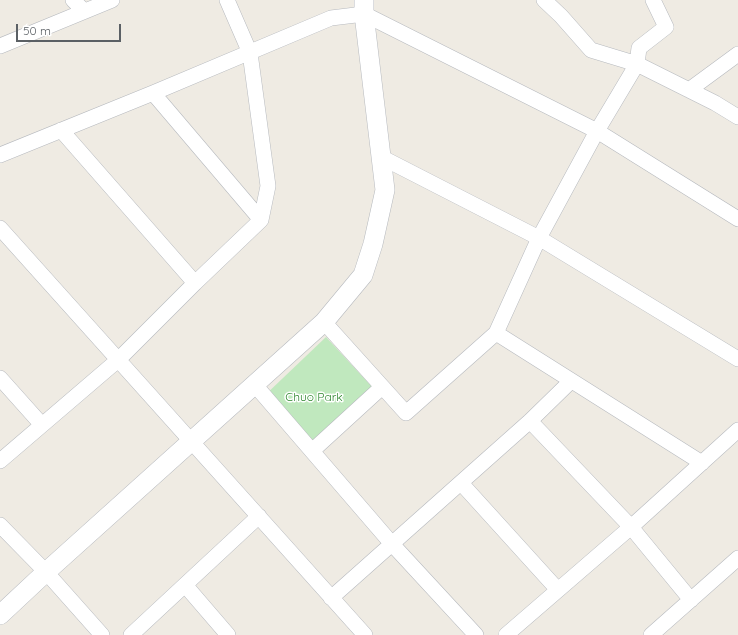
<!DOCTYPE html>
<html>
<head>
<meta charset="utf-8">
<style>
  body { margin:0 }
  #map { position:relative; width:738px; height:635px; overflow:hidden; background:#efebe3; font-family:Quicksand,sans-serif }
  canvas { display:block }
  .scale { position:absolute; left:16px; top:24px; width:105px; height:18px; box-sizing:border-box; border:2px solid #5b6065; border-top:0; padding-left:5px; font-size:12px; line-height:14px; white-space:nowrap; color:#5b6065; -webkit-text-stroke:3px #fff; paint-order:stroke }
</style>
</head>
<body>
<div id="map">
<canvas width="738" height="635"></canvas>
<div class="scale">50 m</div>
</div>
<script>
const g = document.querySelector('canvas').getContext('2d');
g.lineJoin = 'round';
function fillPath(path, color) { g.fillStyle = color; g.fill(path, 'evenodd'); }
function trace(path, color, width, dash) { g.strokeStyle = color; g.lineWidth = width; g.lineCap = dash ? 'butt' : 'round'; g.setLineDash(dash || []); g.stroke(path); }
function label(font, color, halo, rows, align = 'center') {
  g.font = font + ' Quicksand,sans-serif'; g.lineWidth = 3; g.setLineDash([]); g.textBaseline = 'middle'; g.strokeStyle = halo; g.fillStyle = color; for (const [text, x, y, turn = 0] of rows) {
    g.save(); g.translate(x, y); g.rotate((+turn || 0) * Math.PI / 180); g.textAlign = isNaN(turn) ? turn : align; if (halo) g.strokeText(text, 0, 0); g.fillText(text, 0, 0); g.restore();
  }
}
fillPath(new Path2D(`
  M326,337L374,389L313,445L262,398Z`), '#c0e8be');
const minor = new Path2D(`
  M73,0L84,11
  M227,0L250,53L268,186L261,220
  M544,0L561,16L591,50L637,64L715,103L738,117
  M653,0L666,27L639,48L637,64L597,131L539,238L496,333L702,463
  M0,46L112,0
  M689,90L738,54
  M61,130L195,283
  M0,155L153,93L331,18L364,14L597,131L738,219
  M381,157L539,238L738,359
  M0,228L365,635
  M324,322L406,413L496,333
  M0,378L42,425
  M255,385L392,544L476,635
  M530,421L631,527L691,600
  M312,451L382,387
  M0,461L118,360L195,283L261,220L153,93
  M461,483L558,590
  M0,525L46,572L102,635
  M185,585L228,635
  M331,598L530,421L571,381
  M131,635L259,516
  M506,635L631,527L738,430
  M651,635L738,558`);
const tertiary = new Path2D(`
  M0,615L46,572L324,322L363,275L373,244L385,190L364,14V0`);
trace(minor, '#b6b9be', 16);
trace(tertiary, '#b6b9be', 20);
trace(minor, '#fff', 15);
trace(tertiary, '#fff', 19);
label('12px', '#308730', '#fff', [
  ["Chuo Park",314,397]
]);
</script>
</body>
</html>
